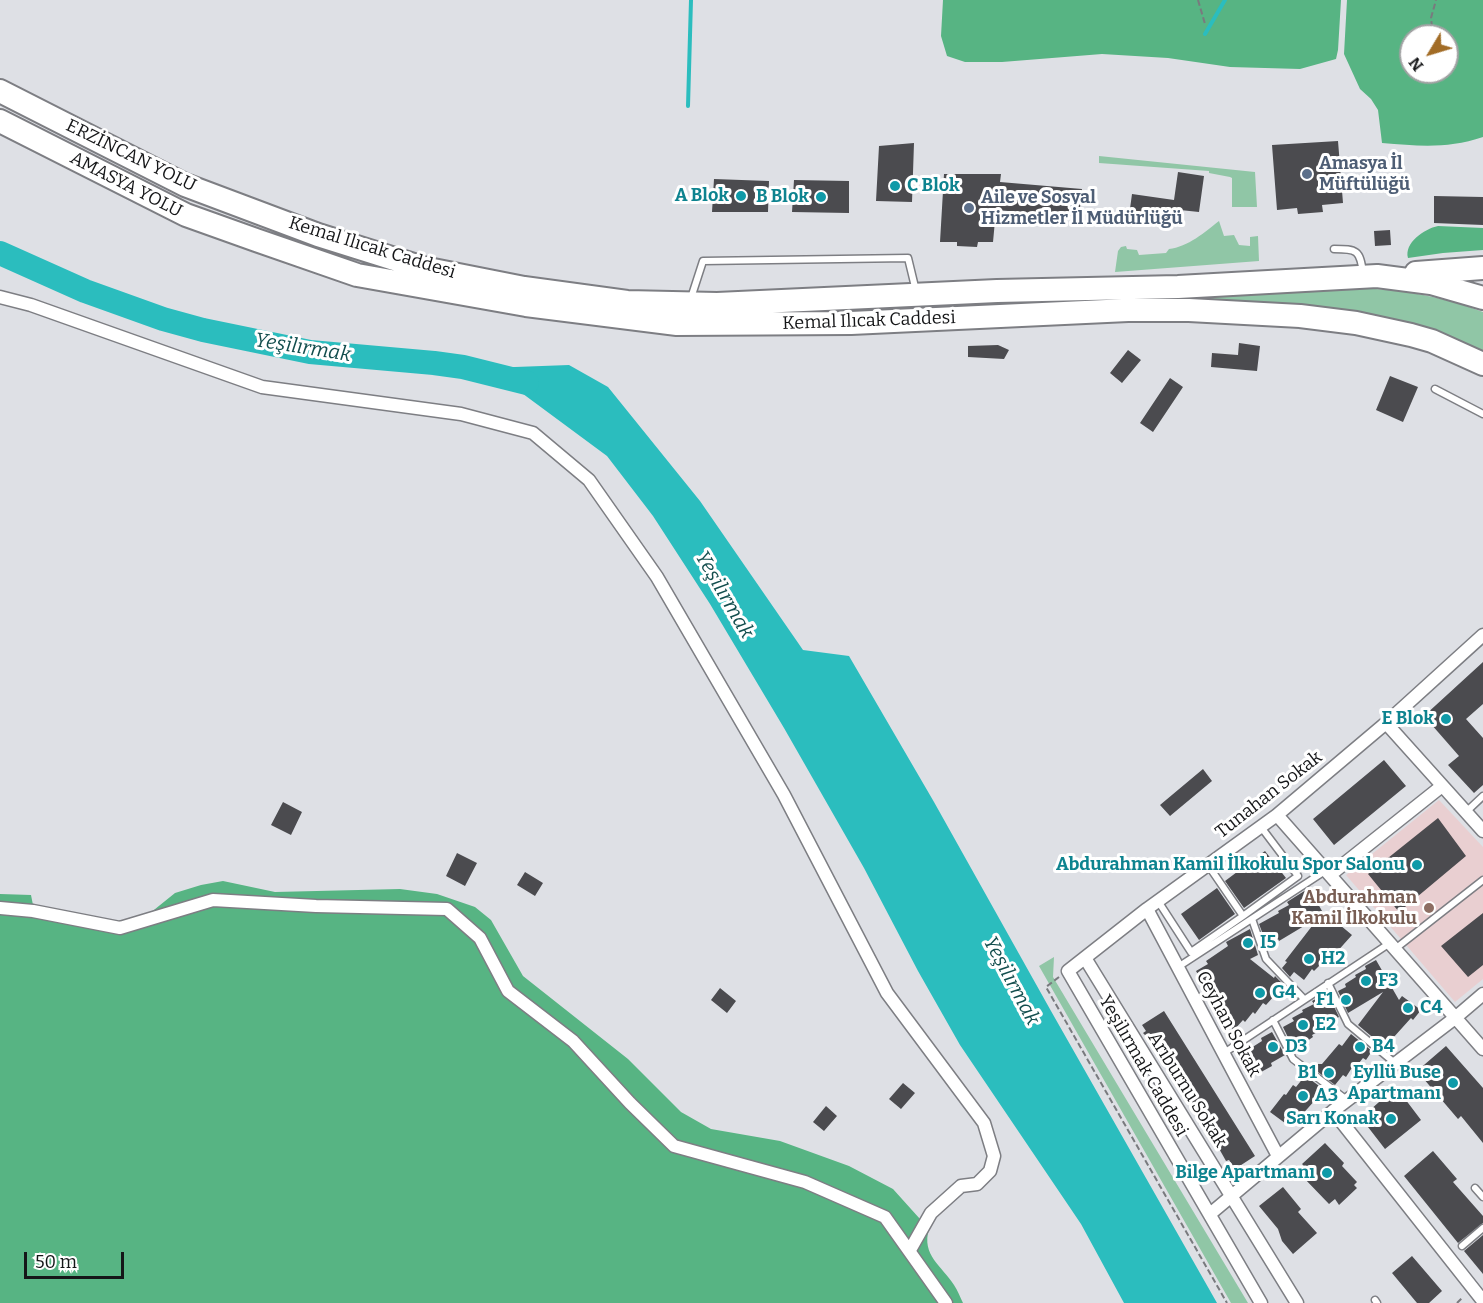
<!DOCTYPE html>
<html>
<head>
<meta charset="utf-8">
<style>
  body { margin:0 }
  #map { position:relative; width:1483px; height:1303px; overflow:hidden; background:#dee0e5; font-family:Bitter,serif }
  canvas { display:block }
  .north { position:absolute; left:1399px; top:24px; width:60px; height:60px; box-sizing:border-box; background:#fff; border:2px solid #a1a2a3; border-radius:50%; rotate:232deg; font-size:16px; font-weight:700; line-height:24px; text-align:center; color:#151618 }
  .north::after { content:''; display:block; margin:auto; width:21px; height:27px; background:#a26c26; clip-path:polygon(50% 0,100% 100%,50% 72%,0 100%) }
  .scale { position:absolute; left:24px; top:1252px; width:100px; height:27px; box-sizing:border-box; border:3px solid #151618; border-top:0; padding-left:8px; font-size:18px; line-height:21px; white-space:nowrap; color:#151618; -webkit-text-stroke:4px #fff; paint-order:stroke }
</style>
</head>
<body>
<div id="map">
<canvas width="1483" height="1303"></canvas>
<div class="north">N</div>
<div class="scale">50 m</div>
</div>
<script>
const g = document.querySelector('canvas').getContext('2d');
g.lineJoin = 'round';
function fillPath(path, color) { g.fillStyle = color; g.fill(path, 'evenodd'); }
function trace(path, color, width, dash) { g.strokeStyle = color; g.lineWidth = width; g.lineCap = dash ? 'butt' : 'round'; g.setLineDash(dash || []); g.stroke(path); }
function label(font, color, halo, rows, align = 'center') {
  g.font = font + ' Bitter,serif'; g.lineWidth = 6; g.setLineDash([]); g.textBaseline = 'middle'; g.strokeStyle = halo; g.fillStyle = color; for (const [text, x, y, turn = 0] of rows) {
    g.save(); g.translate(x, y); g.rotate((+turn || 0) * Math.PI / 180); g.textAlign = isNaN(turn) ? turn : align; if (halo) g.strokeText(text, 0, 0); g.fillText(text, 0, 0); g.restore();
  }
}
fillPath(new Path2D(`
  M1439,800L1483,847V979L1455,1002L1346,875Z`), '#e9cfd1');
fillPath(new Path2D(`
  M1099,156L1255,172L1257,207H1232V178L1230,177L1209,173V171L1099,163Z
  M1219,221L1224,236L1234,235L1239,245L1250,246V237L1258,236L1259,261L1115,272L1118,251L1121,247L1126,246L1127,249L1137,250L1139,255L1166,253L1169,249C1188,247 1205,232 1219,221Z
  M1359,288C1403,290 1442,296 1483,312V356L1456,343L1121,301Z
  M1054,957L1053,977L1248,1303H1231L1039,966Z`), '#90c6a6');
fillPath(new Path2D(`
  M943,0H1341L1338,50L1336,59L1300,69L1230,67L1168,58L1102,54L1002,62H965L947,56L941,36Z
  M1347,0H1483V137C1447,149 1419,146 1382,143L1378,110L1371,99L1360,89L1344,54ZM1411,36H1447V72H1411Z
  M1438,226L1483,228V250L1443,253L1408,258C1404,243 1424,229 1438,226Z
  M223,881L275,892L400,889L437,894L475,907L491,920L523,976L628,1059L681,1112L711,1129L780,1141L849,1166L893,1189L929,1229C921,1255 942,1266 954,1285C958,1291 960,1297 963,1303H0V894L31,895L33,905L101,926L139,922L175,893L201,885Z`), '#57b483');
fillPath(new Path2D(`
  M569,365L608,387L700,501L803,650L849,656L934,802L1051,1011L1217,1303H1124L1081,1224L960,1045L918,971L864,868L784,728L710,604L653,516L607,456L488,368Z`), '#2bbdbe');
trace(new Path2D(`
  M1205,34L1225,0
  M688,106L691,0`), '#2bbdbe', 4);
trace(new Path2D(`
  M0,253L85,291L163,319L203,330L310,352L434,363L463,367L527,383`), '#2bbdbe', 24);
fillPath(new Path2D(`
  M1338,141L1343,203L1322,205L1323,212L1298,214L1297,208L1277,210L1272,145Z
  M914,143L912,202L876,201L879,146Z
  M1178,172L1204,176L1199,212L1180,210L1178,223L1129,216L1132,194L1174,200Z
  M944,174H1001L1000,182L1082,189L1079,217L996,210L993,242H978L977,247L957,246V242H940Z
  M714,179L769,181L768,212H712Z
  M794,180L849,181V213L792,212Z
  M1434,196L1483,197V225L1434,223Z
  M1390,230L1391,245L1375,246L1374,231Z
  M1239,343L1260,346L1257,371L1211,367L1212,353L1238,355Z
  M998,345L1009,350L1004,359L968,357V346Z
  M1128,350L1141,360L1122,383L1110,373Z
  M1390,376L1418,387L1403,422L1376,410Z
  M1170,378L1183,387L1153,432L1140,423Z
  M1483,662V704L1466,719L1483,738V785L1474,793L1448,765L1459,756L1424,716Z
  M1384,760L1406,786L1334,845L1313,819Z
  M1203,769L1212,781L1170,816L1160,805Z
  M283,802L302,812L291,835L271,825Z
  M1438,818L1466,856L1399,912L1368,874Z
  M1265,851L1286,878L1244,908L1225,881Z
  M457,853L477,863L465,886L446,876Z
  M525,872L543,883L535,896L517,885Z
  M1217,888L1235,914L1199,940L1181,914Z
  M1309,888L1330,925L1334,920L1352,935L1335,954L1332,953L1314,971L1312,969L1304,980L1294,972L1290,977L1282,968L1287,962L1285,961L1319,917L1279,941L1278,939L1267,945L1259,924L1279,913L1278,911L1289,905L1287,902Z
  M1483,913V965L1468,977L1441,946Z
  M1250,929L1258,955L1250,959L1274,978L1275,976L1284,985L1266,1005L1263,1003L1255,1014L1253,1012L1245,1022L1243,1020L1234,1030L1216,1015L1217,1013L1215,1012L1220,1006L1211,990L1208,992L1196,971L1208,964L1206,961L1228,946L1226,942Z
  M1376,960L1399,1000L1402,996L1421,1010L1413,1020L1411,1018L1393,1038L1390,1036L1383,1046L1358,1025L1383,992L1348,1013L1338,991L1346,987L1345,984L1356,977L1355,975L1366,969L1365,966Z
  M720,988L736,1001L727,1013L711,1000Z
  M1323,995L1325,998L1329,996L1339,1017L1322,1026L1323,1029L1312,1035L1313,1037L1294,1050L1283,1027L1294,1021L1292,1018L1303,1012L1302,1010L1314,1004L1312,1001Z
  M1164,1011L1255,1156L1235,1169L1229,1160L1226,1161L1217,1145L1207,1134L1210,1131L1196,1110L1193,1112L1186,1094L1174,1083L1178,1081L1164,1060L1162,1061L1154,1044L1143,1033L1146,1031L1142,1025Z
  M1272,1032L1285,1055L1271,1063L1272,1066L1252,1077L1240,1056L1252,1050L1251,1048L1262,1041L1261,1038Z
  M1351,1034L1372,1051L1366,1060L1363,1058L1355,1068L1353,1066L1346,1077L1343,1075L1335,1085L1314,1069L1318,1064H1322L1339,1044L1342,1046Z
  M1446,1046L1483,1088V1143L1461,1116L1458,1119L1417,1071Z
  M1304,1077L1306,1078L1307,1077L1326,1091L1319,1100L1317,1098L1299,1118L1297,1116L1289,1126L1270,1112L1284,1094L1286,1095L1293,1085L1296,1087Z
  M903,1083L915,1093L901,1109L889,1099Z
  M1396,1087L1421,1120L1385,1149L1361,1118Z
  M826,1106L837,1116L824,1131L813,1122Z
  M1325,1143L1344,1163L1342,1166L1357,1182L1354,1185L1357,1188L1339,1205L1335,1199L1329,1204L1302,1176L1308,1170L1302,1164Z
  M1433,1151L1457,1179L1453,1182L1483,1216V1223L1458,1243L1404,1176Z
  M1283,1187L1301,1209L1298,1212L1317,1233L1293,1254L1282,1241L1278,1229L1259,1206Z
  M1483,1235V1274L1464,1251Z
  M1412,1256L1442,1291L1429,1303H1417L1392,1273Z`), '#4b4b4f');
const lane = new Path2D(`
  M1334,249C1357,249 1360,250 1363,273
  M691,298L703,261L908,258L916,291
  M1435,389L1483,414
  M1466,812L1483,796
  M1208,865L1243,916L1298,876L1261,827
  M1158,901L1191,952L1243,916
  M1252,919L1266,959L1304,999
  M1395,949L1483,880
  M1178,967L1325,871
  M1328,983L1348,1024L1396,1064
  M1273,1020L1293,1059L1348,1101
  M1224,1053L1390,943
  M1475,1188L1483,1197
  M1462,1246L1483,1228
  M1375,1300L1377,1303`);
const street = new Path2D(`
  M0,297L31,305L262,387L461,414L533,433L589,480L657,577L784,795L887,993L984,1123L994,1156L990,1171L977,1184L961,1186L931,1213L910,1250
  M1386,723L1483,831
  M1277,815L1483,1049
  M1330,875L1442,786
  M0,908L33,911L120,928L213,900L316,906L447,909L480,938L508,991L573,1041L630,1103L674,1146L805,1182L885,1217L946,1303
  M1147,909L1278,1156
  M1085,958L1297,1303
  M1333,1111L1483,1301
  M1210,1214L1333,1111L1455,1018L1483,994
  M1261,1303L1068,971L1147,909L1277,815L1386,723L1483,635`);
const highway = new Path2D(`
  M0,91L185,185L318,235L423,268L524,288L627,302L717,304L997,291L1178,287L1377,276L1431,283L1483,298
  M0,121L186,215L256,240L357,275L526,305L677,324L851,323L1128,310H1189L1300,316L1356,323L1411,335L1432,341L1483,364
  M1416,273L1483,268`);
trace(lane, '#7d7e83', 9);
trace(street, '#7d7e83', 15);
trace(highway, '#7d7e83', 26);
trace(new Path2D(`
  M1198,0L1205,24
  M1433,36L1431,18L1436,0
  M1059,977L1046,987L1227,1303
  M1457,1303L1463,1297`), '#797a7e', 2, [6, 3]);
trace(lane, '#fff', 6);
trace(street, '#fff', 12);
trace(highway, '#fff', 22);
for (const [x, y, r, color] of [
  [1307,174,6,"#5c6f8a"],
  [895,186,6,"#0f9aa8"],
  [741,196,6,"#0f9aa8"],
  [821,197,6,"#0f9aa8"],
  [969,208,6,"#5c6f8a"],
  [1446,719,6,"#0f9aa8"],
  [1417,865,6,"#0f9aa8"],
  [1429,908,6,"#8d6e63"],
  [1248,943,6,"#0f9aa8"],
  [1309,959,6,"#0f9aa8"],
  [1366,981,6,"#0f9aa8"],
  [1260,993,6,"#0f9aa8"],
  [1346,1000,6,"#0f9aa8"],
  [1408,1008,6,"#0f9aa8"],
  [1303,1025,6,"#0f9aa8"],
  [1273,1047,6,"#0f9aa8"],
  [1360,1047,6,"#0f9aa8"],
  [1329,1073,6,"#0f9aa8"],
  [1453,1083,6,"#0f9aa8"],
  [1303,1096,6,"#0f9aa8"],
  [1391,1119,6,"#0f9aa8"],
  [1327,1173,6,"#0f9aa8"]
]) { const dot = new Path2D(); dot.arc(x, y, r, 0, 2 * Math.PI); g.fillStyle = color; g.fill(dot); trace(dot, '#fff', 2); }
label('18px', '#151618', '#fff', [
  ["ERZİNCAN YOLU",131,156,26],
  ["AMASYA YOLU",126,185,27],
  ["Kemal Ilıcak Caddesi",372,248,17],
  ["Kemal Ilıcak Caddesi",869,321,-2],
  ["Tunahan Sokak",1269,795,-38],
  ["Ceyhan Sokak",1228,1024,62],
  ["Yeşilırmak Caddesi",1143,1066,60],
  ["Arıburnu Sokak",1187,1090,58]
]);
label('bold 18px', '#4e5e75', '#fff', [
  ["Amasya İl",1319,164],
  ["Müftülüğü",1319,185],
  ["Aile ve Sosyal",981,198],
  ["Hizmetler İl Müdürlüğü",981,219]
], 'left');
label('bold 18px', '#0d838f', '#fff', [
  ["C Blok",907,186],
  ["A Blok",729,196,"right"],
  ["B Blok",809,197,"right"],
  ["E Blok",1434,719,"right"],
  ["Abdurahman Kamil İlkokulu Spor Salonu",1405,865,"right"],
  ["I5",1260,943],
  ["H2",1321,959],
  ["F3",1378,981],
  ["G4",1272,993],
  ["F1",1334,1000,"right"],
  ["C4",1420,1008],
  ["E2",1315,1025],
  ["D3",1285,1047],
  ["B4",1372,1047],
  ["B1",1317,1073,"right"],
  ["Eyllü Buse",1441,1073,"right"],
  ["Apartmanı",1441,1094,"right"],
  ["A3",1315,1096],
  ["Sarı Konak",1379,1119,"right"],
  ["Bilge Apartmanı",1315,1173,"right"]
], 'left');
label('bold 18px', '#785e54', '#fff', [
  ["Abdurahman",1417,898],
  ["Kamil İlkokulu",1417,919]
], 'right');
label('italic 20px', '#134e4e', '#fff', [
  ["Yeşilırmak",303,348,9],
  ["Yeşilırmak",724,595,60],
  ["Yeşilırmak",1011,981,62]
]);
</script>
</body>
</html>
